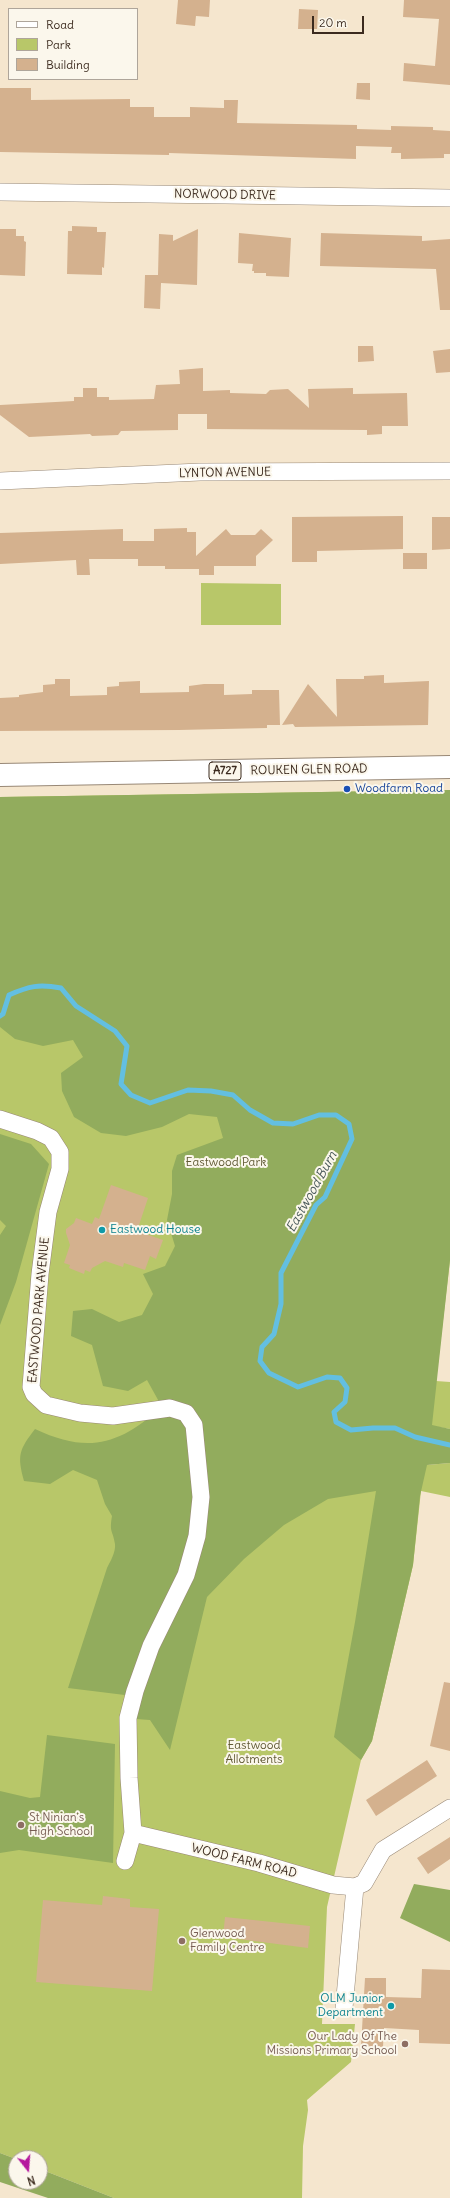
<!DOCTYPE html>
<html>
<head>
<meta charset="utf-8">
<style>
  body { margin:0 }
  #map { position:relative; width:450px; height:2198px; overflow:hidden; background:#f5e6ce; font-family:Delius,sans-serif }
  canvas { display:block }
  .legend { position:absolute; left:8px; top:8px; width:130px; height:72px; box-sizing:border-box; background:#fbf7ec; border:1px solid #aea59a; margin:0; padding:5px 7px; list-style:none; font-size:12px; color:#3b2a1e }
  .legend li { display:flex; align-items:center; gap:8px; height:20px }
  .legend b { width:20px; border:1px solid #aea59a }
  .north { position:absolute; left:8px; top:2150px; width:40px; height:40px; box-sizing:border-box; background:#fbf7ec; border:1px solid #aea59a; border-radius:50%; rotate:163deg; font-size:11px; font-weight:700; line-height:16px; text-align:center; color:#3b2a1e }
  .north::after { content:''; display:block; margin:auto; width:14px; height:18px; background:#b5179e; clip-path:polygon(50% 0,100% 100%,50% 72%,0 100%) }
  .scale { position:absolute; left:312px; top:16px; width:52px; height:18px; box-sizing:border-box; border:2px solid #3b2a1e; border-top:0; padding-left:5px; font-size:12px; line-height:14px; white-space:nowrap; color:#3b2a1e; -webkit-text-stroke:3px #fbf7ec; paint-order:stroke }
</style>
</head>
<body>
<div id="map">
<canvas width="450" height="2198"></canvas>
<ul class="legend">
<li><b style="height:5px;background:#fff"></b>Road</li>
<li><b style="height:11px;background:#b8c769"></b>Park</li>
<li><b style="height:11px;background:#d4b18e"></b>Building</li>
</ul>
<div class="north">N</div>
<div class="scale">20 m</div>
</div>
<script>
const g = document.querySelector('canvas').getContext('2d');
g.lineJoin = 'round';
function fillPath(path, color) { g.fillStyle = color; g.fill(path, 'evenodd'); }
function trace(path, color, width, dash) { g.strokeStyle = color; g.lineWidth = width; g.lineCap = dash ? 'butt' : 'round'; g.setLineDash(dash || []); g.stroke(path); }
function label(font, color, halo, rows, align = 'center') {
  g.font = font + ' Delius,sans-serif'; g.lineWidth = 4; g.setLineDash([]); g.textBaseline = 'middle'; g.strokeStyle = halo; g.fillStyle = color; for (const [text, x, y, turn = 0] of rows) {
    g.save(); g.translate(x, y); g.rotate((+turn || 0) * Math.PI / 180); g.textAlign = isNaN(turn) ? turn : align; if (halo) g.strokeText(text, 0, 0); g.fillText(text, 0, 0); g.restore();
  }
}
fillPath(new Path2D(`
  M201,583L281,584V625H201Z
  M450,790V1260L436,1381L450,1382V1429L432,1426L427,1465L450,1463V1497L421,1491L413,1565L372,1741L361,1760L327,1907L322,2024H355L351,2062L307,2100L308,2110L303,2146L302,2198H114L40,2169V2158L16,2159L0,2153V797Z`), '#b8c769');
fillPath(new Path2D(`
  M450,790V1260L432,1425L450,1429V1463L427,1465L420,1496L413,1565L372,1741L361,1760L334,1737L355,1622L376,1491L328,1499L284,1525L244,1559L207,1597L170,1750L150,1720L136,1719L141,1697L68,1688L107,1568C110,1562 116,1552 115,1544C113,1530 109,1533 112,1516L105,1504L97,1480L73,1470L50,1484L24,1481C17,1455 19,1450 35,1429C88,1454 119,1445 162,1407L147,1380L128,1391L103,1386L92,1345L71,1336L73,1311L92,1309L119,1322L142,1315L153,1294L143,1274L165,1266L175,1246L167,1220L172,1194V1171L177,1155L223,1138L217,1117L189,1114L162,1127L126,1136L101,1133L74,1117L62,1091L61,1073L83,1057L73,1040L43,1046L15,1039L0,1027V797Z
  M0,1134L31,1144L49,1164L16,1282L0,1325V1235L6,1226L0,1220Z
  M47,1735L115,1744L113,1863L19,1850L0,1853V1791L30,1798L40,1797Z
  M414,1884L450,1890V1942L400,1918Z
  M0,2153L16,2159V2182H40V2169L114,2198H48L0,2182Z`), '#92ac5d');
trace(new Path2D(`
  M0,1016L3,1014L9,995C29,986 39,984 61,988L76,1006L115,1031L127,1046L121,1084L131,1095L150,1103L188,1090L211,1091L233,1095L250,1110L273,1123L293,1124L319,1115H336L349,1124L352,1139L325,1197L316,1205L281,1273V1304L274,1334L262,1347L260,1361L269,1373L298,1387L327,1377L340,1378L347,1388L345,1402L334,1412L336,1422L351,1430L373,1428H395L415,1437L450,1445`), '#63bfe1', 5);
fillPath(new Path2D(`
  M178,0H210L209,17L196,16L195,26L176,24Z
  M404,0H450V85L403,81L404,63L435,66L439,19L403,17Z
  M299,9L318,10L317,29H298Z
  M357,83H370V100L356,99Z
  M0,88H31V100L130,99V107H154V117H190V107L224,108V100H238L237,123L357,125V129L391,130V126L433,127V130L450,131V154H444V158L401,159V153H391L392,147L356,146V159L169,153V155L0,152Z
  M72,226L97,227V232H106L104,268L102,267V275L67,274L68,231H72Z
  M0,229H16V236H24V241L26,242L25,276L0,275Z
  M198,229L197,285L161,283L160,309L144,308L145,275H158L159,234L173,235V241Z
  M239,233L291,238L289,277L266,276V273H254V271H252L253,264L238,263Z
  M321,233L422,236V241L450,239V310H440L436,269L320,266Z
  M358,346H373L374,361L358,362Z
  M450,349V372L436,373L433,351Z
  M203,368V391L230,390V393L266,394L270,390L288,389L309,408L308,389L353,388V394L407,393L408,426H382V434L367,435V430L207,429V414H178V430L121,431L118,435L92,436L90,434L29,437L0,415V405L74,401V397H83V388H97V397H109V400L154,399L156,385L180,384L179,370Z
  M403,516V549L317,551V562H292V517Z
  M432,517H450V549L432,550Z
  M187,528V532H196V556L226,529L231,535H255L261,529L273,540L256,556V566H214V575H199V569H165V566H138V559H89L90,575H77L76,560L0,564V533L123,529V541H154V529Z
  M403,553H427V569H403Z
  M384,675V683L429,681L428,725L295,727L293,724L282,725L308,684L337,717L336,679H364V676Z
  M55,679H70V696L107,695V687L119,686V682L140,681V693L189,692V686L204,684H224V695L252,694V690H279L280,725H267V728L179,730L0,731V698L19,697V695L43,692V685L55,684Z
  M111,1185L148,1198L137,1231L163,1240L156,1259L150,1256L145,1270L124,1263L123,1267L105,1261L92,1268L90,1272L85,1270L84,1274L69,1268L70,1265L64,1263L70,1245L66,1233V1229L74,1223L76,1218L92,1224L95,1217L99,1219Z
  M444,1682L450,1683V1751L430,1746Z
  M427,1760L437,1776L376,1816L366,1800Z
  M450,1837V1859L428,1874L417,1858Z
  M103,1896L130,1899V1907L159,1909L152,1991L36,1982L43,1900L102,1905Z
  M225,1917L310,1926L308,1948L223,1937Z
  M422,1969L450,1970V2044L419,2043V2030L384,2028L383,2047L361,2046L365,1978H386V1997L421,1998Z`), '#d4b18e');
const street = new Path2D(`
  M0,192L450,198
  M0,481L200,472L450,471
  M0,1119L37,1131L51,1138L60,1152V1169L48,1212L40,1274L31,1387L34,1394L46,1405L80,1413L113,1416L170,1408L186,1413L194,1425L201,1497L197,1536L186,1575L151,1646L135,1691L128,1718L129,1778L133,1833L125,1861
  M133,1833L259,1863L333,1885L355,1887L364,1883L383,1850L450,1808
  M344,2008L355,1887`);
const primary = new Path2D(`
  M0,775L450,767`);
trace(street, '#988876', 18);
trace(primary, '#988876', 24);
trace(street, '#fff', 17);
trace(primary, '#fff', 22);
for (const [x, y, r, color] of [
  [347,789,4,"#1a4fb4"],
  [102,1230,4,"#0f9aa8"],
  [21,1825,4,"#8d6e63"],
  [182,1941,4,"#8d6e63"],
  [391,2006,4,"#0f9aa8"],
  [405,2044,4,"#8d6e63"]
]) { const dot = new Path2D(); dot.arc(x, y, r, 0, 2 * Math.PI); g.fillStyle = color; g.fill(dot); trace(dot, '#fbf7ec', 1.5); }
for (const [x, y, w] of [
  [225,771,32]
]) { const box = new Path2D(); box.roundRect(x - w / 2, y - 9, w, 18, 3); g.fillStyle = '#fbf7ec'; g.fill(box); trace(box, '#3b2a1e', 1); }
label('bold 11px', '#3b2a1e', null, [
  ["A727",225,771]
]);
label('12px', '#3b2a1e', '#fbf7ec', [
  ["NORWOOD DRIVE",225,195,1],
  ["LYNTON AVENUE",225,473,-1],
  ["ROUKEN GLEN ROAD",309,770,-1],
  ["EASTWOOD PARK AVENUE",39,1310,-85],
  ["WOOD FARM ROAD",244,1861,14]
]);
label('12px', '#164399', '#fbf7ec', [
  ["Woodfarm Road",355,789]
], 'left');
label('12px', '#605934', '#fbf7ec', [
  ["Eastwood Park",226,1163],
  ["Eastwood",254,1746],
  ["Allotments",254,1760]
]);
label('12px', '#0d838f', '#fbf7ec', [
  ["Eastwood House",110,1230],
  ["OLM Junior",383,1999,"right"],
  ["Department",383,2013,"right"]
], 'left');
label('12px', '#785e54', '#fbf7ec', [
  ["St Ninian's",29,1818],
  ["High School",29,1832],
  ["Glenwood",190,1934],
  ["Family Centre",190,1948],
  ["Our Lady Of The",397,2037,"right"],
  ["Missions Primary School",397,2051,"right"]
], 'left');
label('italic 13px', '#475758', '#fbf7ec', [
  ["Eastwood Burn",312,1192,-61]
]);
</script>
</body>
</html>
